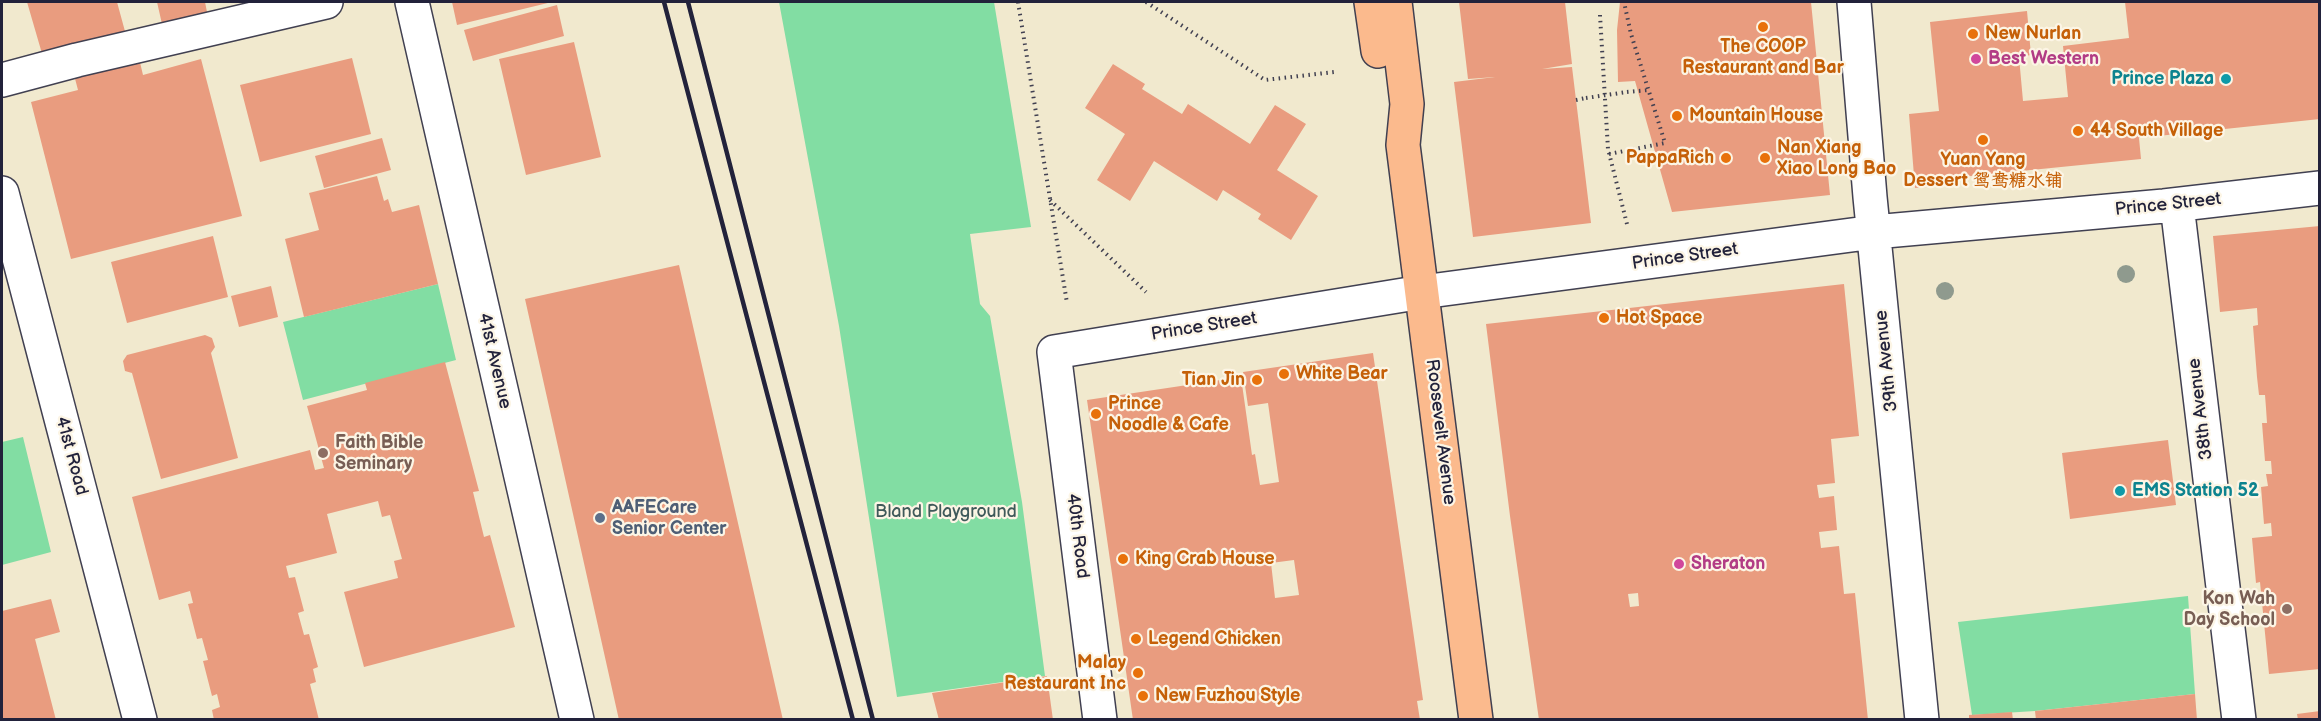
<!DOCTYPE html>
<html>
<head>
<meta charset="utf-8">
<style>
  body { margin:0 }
  #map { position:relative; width:2321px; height:721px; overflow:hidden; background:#f1e9ce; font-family:"Balsamiq Sans",sans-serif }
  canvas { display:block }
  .frame { position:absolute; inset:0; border:3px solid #22223b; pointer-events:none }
</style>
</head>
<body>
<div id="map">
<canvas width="2321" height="721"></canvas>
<div class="frame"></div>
</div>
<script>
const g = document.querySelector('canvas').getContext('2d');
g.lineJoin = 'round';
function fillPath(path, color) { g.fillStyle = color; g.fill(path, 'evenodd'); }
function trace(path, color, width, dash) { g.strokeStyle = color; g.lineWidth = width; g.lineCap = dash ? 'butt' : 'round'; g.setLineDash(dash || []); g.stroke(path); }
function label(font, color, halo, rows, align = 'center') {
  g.font = font + ' "Balsamiq Sans","LXGW WenKai TC",sans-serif'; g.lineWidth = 4.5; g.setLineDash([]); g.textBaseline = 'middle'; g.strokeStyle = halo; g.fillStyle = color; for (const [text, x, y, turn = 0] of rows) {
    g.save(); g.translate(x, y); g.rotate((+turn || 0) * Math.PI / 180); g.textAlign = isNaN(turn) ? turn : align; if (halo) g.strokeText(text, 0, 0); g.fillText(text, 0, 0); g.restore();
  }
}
fillPath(new Path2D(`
  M779,2H994L1031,227L970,234L980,304L990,316L1022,502L1045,676L897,697L839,326Z
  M438,284L456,360L303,400L283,322Z
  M23,437L51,552L2,565V442Z
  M2188,596L2195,694L2035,711L1972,715L1958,622Z`), '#82dda3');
fillPath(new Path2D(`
  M27,2H117L126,35L43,57Z
  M157,2H205L207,12L162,24Z
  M452,2H552L457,25Z
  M1459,2H1565L1572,64L1542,69L1572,67L1591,223L1473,237L1454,82L1495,77L1468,79Z
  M1620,2H1811L1830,195L1672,212L1635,81L1618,82L1617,30Z
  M2125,2H2320V119L2139,138L2141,159L1951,178V185L1915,188L1909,114L1939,111L1930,22L2027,11L2031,55L2019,57L2023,101L2068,97L2063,46L2129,38Z
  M557,5L564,36L473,61L464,30Z
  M574,42L601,157L526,175L499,59Z
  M138,54L143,75L201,59L242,216L71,259L31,102L78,90L73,71Z
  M352,58L371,134L260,162L240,85Z
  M1113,64L1145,84L1142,89L1182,114L1188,104L1250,144L1275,105L1306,124L1277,170L1318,196L1291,240L1258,219L1261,214L1223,190L1217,201L1154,161L1130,201L1097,180L1125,134L1085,108Z
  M382,138L391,170L324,188L315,156Z
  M377,176L384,201L388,199L392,212L419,205L438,284L304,317L285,239L319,230L309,193Z
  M2320,226V669L2269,674L2260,582L2256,583L2252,538L2272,536L2271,523L2264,524L2261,487L2268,486L2266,474H2272L2271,461H2265L2262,423H2267L2266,408L2265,395H2259L2257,377L2253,326L2258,325L2257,308L2220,312L2213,236Z
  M213,236L228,297L127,323L111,262Z
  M679,265L783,720H619L525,299Z
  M1844,284L1859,436L1831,439L1835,483L1817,485L1819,498L1834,496L1837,530L1819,532L1821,548L1839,546L1844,594L1855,593L1868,720H1539L1510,516L1486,324ZM1638,593L1639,606L1630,607L1628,594Z
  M271,286L278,317L239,327L231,296Z
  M205,335L212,338L215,347L211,353L238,458L161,479L132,373L125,371L123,361L127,355Z
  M1373,353L1423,700L1417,701L1420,720H1133L1087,400L1241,377L1252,455L1255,454L1260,485L1279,482L1268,403L1248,406L1243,372ZM1294,560L1299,595L1275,598L1271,563Z
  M445,362L479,491L473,492L484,537L490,535L515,627L364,667L344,592L398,578L394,561L402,559L390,515L382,517L378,501L327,514L337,553L286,566L289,578L295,577L304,611L298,613L304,635L309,634L318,667L313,669L316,682L310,684L319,720H214L212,710L220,707L217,694L212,696L203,661L208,660L202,638L197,639L188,604L193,603L190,591L159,600L132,497L310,450L315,470L324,468L307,406L367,390L365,383Z
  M2168,440L2176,505L2070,519L2062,453Z
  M51,599L60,632L35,639L56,720H2V611Z
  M1047,676L1053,720H939L932,693Z
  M2195,694L2197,720H2036L2035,711Z
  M2320,711V720H2298L2297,714Z
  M2012,712L2013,720H1969V715Z`), '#e99c7f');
const minor = new Path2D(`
  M412,2L577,720
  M1854,2L1870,197L1922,720
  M2,80L77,60L326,2
  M2,193L140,720
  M2177,205L2239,720
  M1100,720L1054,352L1422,292L1874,232L2164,206L2320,188`);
const major = new Path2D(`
  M1371,2L1378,51
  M1395,2L1407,104L1403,145L1476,720`);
trace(minor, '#414051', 36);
trace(major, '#414051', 36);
trace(new Path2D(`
  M1018,2L1067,303
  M1146,2L1265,80L1334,72
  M1600,15L1608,149L1628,228
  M1627,92L1649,90
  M1576,100L1586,98
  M1609,154L1665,143L1631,34L1624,2
  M1050,200L1146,292`), '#414051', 4, [1.5, 4.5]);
trace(minor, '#fff', 33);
trace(major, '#fbba8d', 33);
trace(new Path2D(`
  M664,2L853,720
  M688,2L873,720`), '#22223b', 4.5);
trace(new Path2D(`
  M1586,98L1627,92`), '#414051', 4, [1.5, 4.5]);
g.fillStyle = '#8f9a8e';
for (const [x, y] of [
  [2126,274],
  [1945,291]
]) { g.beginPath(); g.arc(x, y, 9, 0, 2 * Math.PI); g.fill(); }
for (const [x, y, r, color] of [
  [1763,27,6,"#e8710a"],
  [1973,34,6,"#e8710a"],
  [1976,59,6,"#d1479c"],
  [2226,79,6,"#0f9aa8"],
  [1677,116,6,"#e8710a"],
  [2078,131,6,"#e8710a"],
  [1983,140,6,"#e8710a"],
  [1726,158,6,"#e8710a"],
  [1765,158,6,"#e8710a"],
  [1604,318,6,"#e8710a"],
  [1284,374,6,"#e8710a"],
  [1257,380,6,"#e8710a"],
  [1096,414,6,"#e8710a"],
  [323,453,6,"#8d6e63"],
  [2120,491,6,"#0f9aa8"],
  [600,518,6,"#5c6f8a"],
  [1123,559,6,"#e8710a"],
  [1679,564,6,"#d1479c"],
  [2287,609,6,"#8d6e63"],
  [1136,639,6,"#e8710a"],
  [1138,673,6,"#e8710a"],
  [1143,696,6,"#e8710a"]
]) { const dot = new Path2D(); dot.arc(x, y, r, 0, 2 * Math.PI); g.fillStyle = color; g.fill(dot); trace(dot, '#fcf5e5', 2); }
label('bold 18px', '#c56008', '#fcf5e5', [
  ["New Nurlan",1985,34],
  ["The COOP",1763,47,"center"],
  ["Restaurant and Bar",1763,68,"center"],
  ["Mountain House",1689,116],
  ["44 South Village",2090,131],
  ["Nan Xiang",1777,148],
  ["Xiao Long Bao",1777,169],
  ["PappaRich",1714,158,"right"],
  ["Yuan Yang",1983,160,"center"],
  ["Dessert 鸳鸯糖水铺",1983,181,"center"],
  ["Hot Space",1616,318],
  ["White Bear",1296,374],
  ["Tian Jin",1245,380,"right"],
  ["Prince",1108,404],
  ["Noodle & Cafe",1108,425],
  ["King Crab House",1135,559],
  ["Legend Chicken",1148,639],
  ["Malay",1126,663,"right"],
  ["Restaurant Inc",1126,684,"right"],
  ["New Fuzhou Style",1155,696]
], 'left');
label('bold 18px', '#b23c85', '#fcf5e5', [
  ["Best Western",1988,59],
  ["Sheraton",1691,564]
], 'left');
label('bold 18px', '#0d838f', '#fcf5e5', [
  ["Prince Plaza",2214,79],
  ["EMS Station 52",2132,491,"left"]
], 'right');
label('18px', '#22223b', '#fcf5e5', [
  ["Prince Street",2168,205,-6],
  ["Prince Street",1685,257,-8],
  ["Prince Street",1204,327,-9],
  ["41st Avenue",494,361,77],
  ["39th Avenue",1887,361,-96],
  ["38th Avenue",2201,409,-97],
  ["Roosevelt Avenue",1440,432,83],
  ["41st Road",71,456,75],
  ["40th Road",1077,536,83]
]);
label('bold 18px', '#785e54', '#fcf5e5', [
  ["Faith Bible",335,443],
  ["Seminary",335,464],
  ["Kon Wah",2275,599,"right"],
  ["Day School",2275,620,"right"]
], 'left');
label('bold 18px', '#4e5e75', '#fcf5e5', [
  ["AAFECare",612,508],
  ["Senior Center",612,529]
], 'left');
label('18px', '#3f5a5a', '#fcf5e5', [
  ["Bland Playground",946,512]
]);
</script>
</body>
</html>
